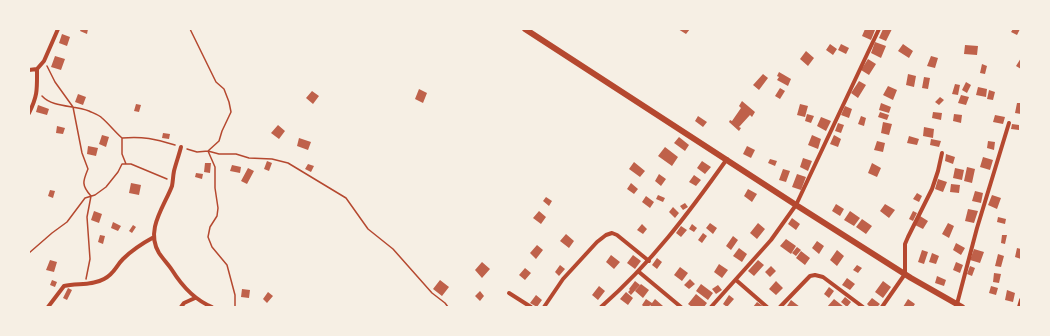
<!DOCTYPE html>
<html>
<head>
<meta charset="utf-8">
<style>
  body { margin:0 }
  #map { position:relative; width:1050px; height:336px; overflow:hidden; background:#f6efe4; font-family:"Work Sans",sans-serif }
  canvas { display:block }
  .frame { position:absolute; inset:0; border:30px solid #f6efe4; pointer-events:none }
</style>
</head>
<body>
<div id="map">
<canvas width="1050" height="336"></canvas>
<div class="frame"></div>
</div>
<script>
const g = document.querySelector('canvas').getContext('2d');
g.lineJoin = 'round';
function fillPath(path, color) { g.fillStyle = color; g.fill(path, 'evenodd'); }
function trace(path, color, width, dash) { g.strokeStyle = color; g.lineWidth = width; g.lineCap = dash ? 'butt' : 'round'; g.setLineDash(dash || []); g.stroke(path); }
fillPath(new Path2D(`
  M81,29H88L87,34L80,31Z
  M678,29H690L686,34Z
  M865,29L875,30L871,40L862,36Z
  M883,29H892L886,41L879,38Z
  M1013,29H1020L1017,35L1011,32Z
  M62,34L70,37L67,46L59,43Z
  M875,42L886,46L881,58L871,53Z
  M830,44L837,49L833,55L826,50Z
  M841,44L849,48L846,54L838,50Z
  M903,44L913,51L909,58L898,51Z
  M965,45L978,46L977,55L964,54Z
  M806,51L814,58L808,66L800,59Z
  M55,56L65,59L61,70L51,67Z
  M931,56L938,58L935,68L927,66Z
  M1021,58V69L1016,66Z
  M868,59L876,64L869,75L861,70Z
  M982,64L987,66L985,74L980,73Z
  M779,72L791,79L788,86L777,80L779,77L777,76Z
  M763,74L768,78L759,90L753,85Z
  M908,74L916,76L914,87L906,85Z
  M924,77L930,78L928,89L922,88Z
  M859,81L866,85L858,98L851,93Z
  M966,82L971,85L967,93L962,90Z
  M955,84L960,85L958,95L952,94Z
  M888,86L897,90L893,100L883,95Z
  M978,87L987,89L986,97L976,95Z
  M780,88L785,91L780,99L775,96Z
  M419,89L427,93L423,103L415,99Z
  M989,90L995,92L993,100L987,99Z
  M312,91L319,96L313,104L306,98Z
  M78,94L86,97L83,105L75,102Z
  M961,95L969,97L966,105L958,103Z
  M940,97L944,100L939,105L935,102Z
  M742,101L755,112L752,117L750,115L739,127L741,128L739,131L729,122L730,120L732,121L741,108L739,106Z
  M881,103L891,107L889,113L879,110Z
  M1017,103H1021V114L1015,113Z
  M136,104L141,105L139,112L134,111Z
  M800,104L808,106L805,117L797,115Z
  M38,105L49,109L47,115L36,112Z
  M845,106L852,109L849,118L841,115Z
  M880,112L889,115L887,120L878,117Z
  M933,112L942,113L941,120L932,118Z
  M807,114L814,116L811,123L805,121Z
  M954,114L962,115L961,123L953,121Z
  M995,115L1005,117L1003,124L993,122Z
  M698,116L707,122L703,127L695,121Z
  M861,116L866,118L864,126L858,124Z
  M821,117L831,121L826,131L817,126Z
  M883,122L892,124L889,135L881,133Z
  M838,123L844,125L841,133L835,131Z
  M1012,124L1019,125V130L1011,129Z
  M278,125L285,131L279,139L271,133Z
  M57,126L65,128L63,134L56,133Z
  M924,127L934,129L933,138L923,136Z
  M163,133L170,134L169,139L162,138Z
  M102,135L109,137L106,147L99,144Z
  M812,135L821,139L818,149L808,145Z
  M834,135L841,139L838,147L830,144Z
  M909,136L919,139L917,145L907,143Z
  M679,137L689,145L685,151L674,143Z
  M299,138L311,142L308,150L297,146Z
  M931,139L941,141L939,147L930,145Z
  M877,141L885,143L883,152L874,150Z
  M988,141L995,142L994,150L987,148Z
  M88,146L98,148L96,156L87,154Z
  M747,146L755,150L751,158L743,154Z
  M665,147L678,157L672,166L658,156Z
  M946,154L955,157L953,164L945,161Z
  M983,157L993,160L990,170L980,167Z
  M803,158L812,161L808,171L800,167Z
  M770,159L777,161L775,166L768,163Z
  M267,161L272,163L269,171L264,169Z
  M702,161L711,167L705,174L697,168Z
  M634,162L645,171L640,177L629,169Z
  M205,163H211L210,173L204,172Z
  M872,163L881,168L877,177L868,173Z
  M308,164L314,166L311,172L305,169Z
  M232,165L241,167L240,173L230,171Z
  M967,167L975,169L972,183L964,181Z
  M248,168L254,171L247,184L241,181Z
  M955,168L964,170L962,180L953,178Z
  M783,169L790,171L786,182L779,180Z
  M196,173L203,174L202,179L195,177Z
  M659,174L666,179L661,186L655,181Z
  M797,174L806,177L801,190L792,187Z
  M694,175L701,180L696,186L689,182Z
  M938,179L947,182L943,192L935,189Z
  M131,183L141,185L139,195L129,193Z
  M631,183L638,189L634,194L627,189Z
  M951,184L960,185L959,193L950,192Z
  M748,189L757,194L752,202L744,196Z
  M50,190L55,191L53,198L48,196Z
  M975,191L983,193L981,203L972,201Z
  M917,193L922,196L919,202L913,199Z
  M658,195L665,198L663,202L656,199Z
  M992,195L1001,198L997,209L988,205Z
  M646,196L654,202L650,208L642,202Z
  M546,197L552,201L549,206L543,201Z
  M685,203L688,207L683,210L680,206Z
  M836,204L844,209L840,216L832,211Z
  M885,204L895,210L889,218L880,211Z
  M673,207L679,213L675,218L669,212Z
  M968,209L978,211L974,223L965,221Z
  M94,211L102,214L99,223L91,220Z
  M539,211L546,217L541,224L533,218Z
  M850,211L860,218L854,226L844,220Z
  M913,211L917,213L913,221L909,219Z
  M920,216L928,221L923,229L915,225Z
  M998,217L1006,219L1005,224L997,222Z
  M792,218L800,224L796,230L788,224Z
  M862,219L872,226L866,234L856,227Z
  M113,222L121,226L118,231L111,228Z
  M710,223L717,228L713,234L706,228Z
  M758,223L765,229L757,239L750,233Z
  M948,223L954,226L949,238L942,234Z
  M642,224L647,229L643,234L637,230Z
  M692,224L697,228L694,232L689,229Z
  M133,225L136,227L132,233L129,231Z
  M681,226L687,230L681,237L676,233Z
  M703,233L707,236L702,243L698,240Z
  M566,234L574,241L569,248L560,241Z
  M100,235L105,236L103,244L98,242Z
  M1002,235H1007L1005,244L1001,243Z
  M733,236L738,240L731,250L726,246Z
  M786,239L796,246L791,254L780,246Z
  M817,241L824,246L819,254L812,248Z
  M956,243L965,248L961,255L953,250Z
  M537,245L543,250L536,259L530,253Z
  M797,247L801,250L796,256L792,253Z
  M739,248L747,254L742,262L733,256Z
  M1017,248L1021,249V259L1015,257Z
  M974,249L984,252L980,263L970,260Z
  M837,250L844,256L837,266L830,260Z
  M922,250L928,252L924,264L918,262Z
  M801,251L810,258L805,265L796,258Z
  M932,253L939,256L936,264L929,262Z
  M998,254L1004,256L1001,267L995,266Z
  M611,255L620,262L614,269L606,262Z
  M633,255L641,261L635,269L627,263Z
  M657,258L662,262L657,269L652,265Z
  M50,260L57,262L54,272L46,270Z
  M758,260L764,265L754,276L748,271Z
  M482,262L490,269L482,278L475,270Z
  M956,262L963,265L960,273L953,270Z
  M719,264L728,270L722,278L714,272Z
  M560,265L565,269L559,276L555,272Z
  M857,265L862,268L858,273L853,270Z
  M771,266L776,271L770,277L765,272Z
  M970,266L975,268L972,276L967,274Z
  M680,267L688,273L682,281L674,275Z
  M525,268L531,273L525,280L519,275Z
  M994,273L1001,274L999,283L993,282Z
  M937,276L946,280L944,286L935,283Z
  M847,278L855,284L850,290L842,285Z
  M690,279L695,284L689,289L684,285Z
  M52,280L57,282L55,287L50,285Z
  M440,280L449,287L442,296L433,289Z
  M635,281L640,285L631,295L628,292L630,290L629,289Z
  M776,281L783,288L776,295L769,289Z
  M883,281L891,287L883,298L875,292Z
  M641,284L649,290L643,298L635,291Z
  M701,284L713,293L708,300L696,291Z
  M718,285L722,290L716,294L712,289Z
  M599,286L605,291L598,300L592,295Z
  M991,286L998,288L996,295L989,293Z
  M829,287L834,291L829,298L824,294Z
  M68,288L72,290L67,300L63,298Z
  M242,289L250,290L249,298L241,297Z
  M1007,290L1015,293L1013,302L1005,300Z
  M480,291L484,296L480,301L475,296Z
  M268,292L273,296L267,303L263,299Z
  M626,292L633,298L628,305L620,299Z
  M696,294L707,303L704,307H692L688,304Z
  M536,295L542,300L537,307L530,303Z
  M729,295L734,299L727,307L723,304Z
  M845,297L851,302L847,307L841,302Z
  M872,298L880,304L877,307H870L867,304Z
  M646,299L652,303L655,299L663,306L662,307H652L650,305L649,307H644L642,305Z
  M834,299L844,307H827Z
  M908,299L915,304L913,307H903Z
  M791,300L800,307H788L787,306Z
  M757,302L764,307H753Z`), '#bf614a');
trace(new Path2D(`
  M190,29L216,82L224,89L229,102L231,112L222,131L219,141L208,151L215,167V188L218,208L217,216L210,227L208,237L212,247L227,265L235,295V307
  M47,66L55,82L73,107L82,153L88,169C83,181 81,185 91,196L87,217L90,259L86,279
  M42,96C53,108 74,105 89,111C93,113 99,115 102,118C109,124 115,132 122,138C143,136 155,139 175,145
  M122,138V154L126,164
  M187,149L197,152L208,151L219,154H236L249,158L272,159L288,163L346,198L368,229L393,249L432,293L445,303L448,307
  M29,253L52,233L67,222L85,198L95,195L106,187L118,172L122,164H131L167,179`), '#b5482f', 1.5);
trace(new Path2D(`
  M29,70L37,69L44,61L58,29
  M29,113C38,95 37,89 37,69
  M181,147C179,155 176,163 174,171C173,176 173,181 172,186C164,207 145,230 159,253C163,259 168,264 172,270C182,286 195,300 212,307
  M639,272L681,307
  M736,280L767,307
  M509,293L531,307
  M957,304L977,228L1009,123
  M48,307L64,286C77,283 92,286 104,279C115,273 115,267 123,259C132,250 143,243 154,237
  M181,307L184,303L195,298
  M544,307L563,279L597,242L606,235L612,233L617,235L649,261
  M601,307C652,262 688,214 727,159
  M711,307L771,240L796,205L879,29
  M780,307L810,276L815,275L823,277L863,307
  M882,307L905,274V244L908,237L932,189L938,171L942,153
  M1019,307L1021,300`), '#b5482f', 4);
trace(new Path2D(`
  M525,29L796,205L911,278L962,307`), '#b5482f', 6);
</script>
</body>
</html>
